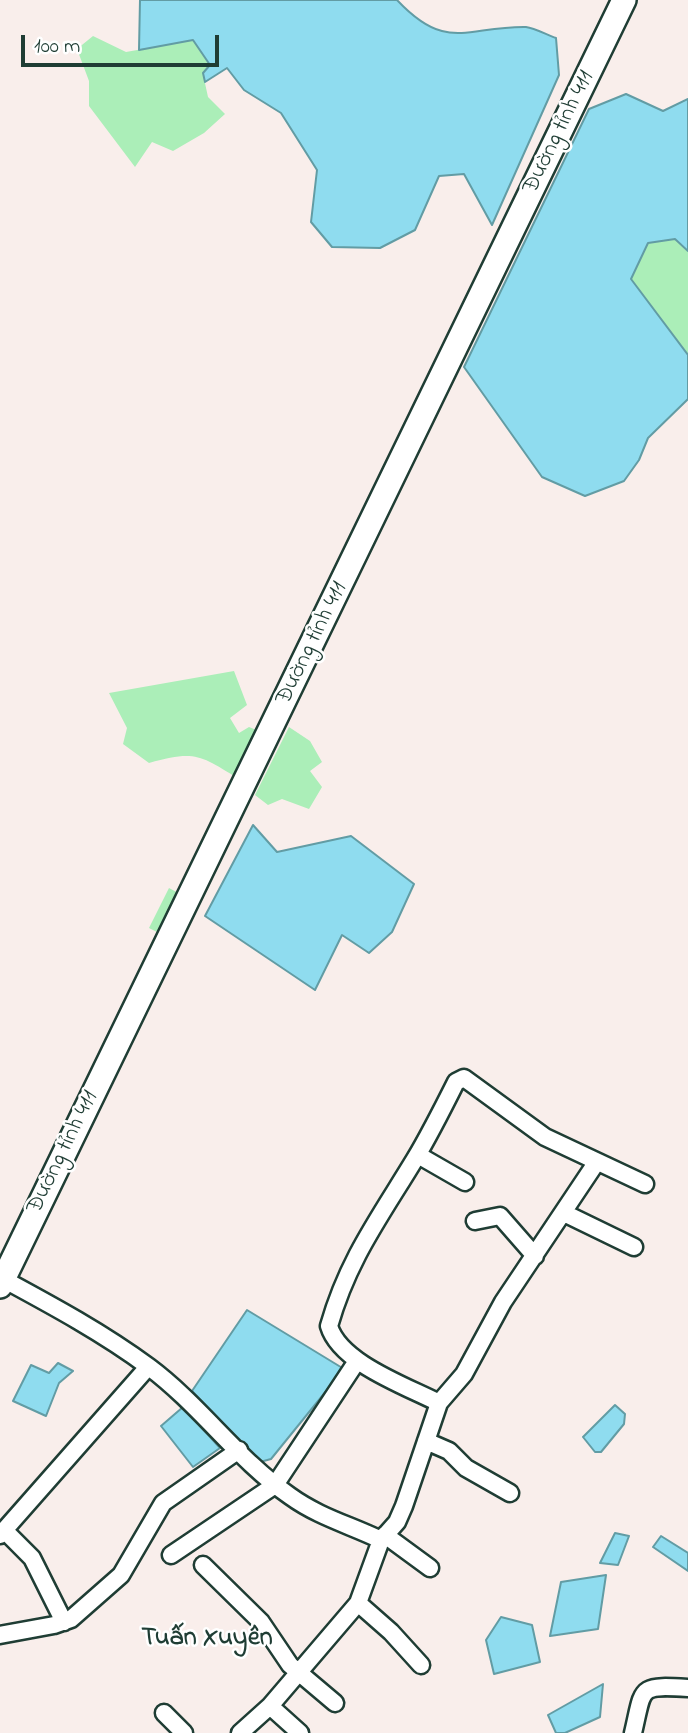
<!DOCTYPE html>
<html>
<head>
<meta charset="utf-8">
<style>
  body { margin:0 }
  #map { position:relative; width:688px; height:1733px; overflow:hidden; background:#f9eeeb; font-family:"Indie Flower",sans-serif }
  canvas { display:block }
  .scale { position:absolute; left:21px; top:35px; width:198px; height:32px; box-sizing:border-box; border:4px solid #1f3d34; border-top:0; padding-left:9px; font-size:21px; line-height:24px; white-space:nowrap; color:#1f3d34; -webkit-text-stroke:5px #fff; paint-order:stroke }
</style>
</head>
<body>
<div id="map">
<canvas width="688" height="1733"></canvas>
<div class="scale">100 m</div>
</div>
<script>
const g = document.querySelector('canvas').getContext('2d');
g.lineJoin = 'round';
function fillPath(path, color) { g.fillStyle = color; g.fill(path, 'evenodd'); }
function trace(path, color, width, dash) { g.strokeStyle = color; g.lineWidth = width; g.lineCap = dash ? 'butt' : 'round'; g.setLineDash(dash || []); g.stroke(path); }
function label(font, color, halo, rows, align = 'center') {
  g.font = font + ' "Indie Flower",sans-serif'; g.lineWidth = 5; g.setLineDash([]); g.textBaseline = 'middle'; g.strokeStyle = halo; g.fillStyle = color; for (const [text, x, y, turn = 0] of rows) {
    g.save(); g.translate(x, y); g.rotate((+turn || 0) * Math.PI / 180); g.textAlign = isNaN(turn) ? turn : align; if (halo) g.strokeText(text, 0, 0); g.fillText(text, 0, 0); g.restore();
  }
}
fillPath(new Path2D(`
  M93,36L126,52L193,40L211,65L203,74L208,97L225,114L204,133L173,151L152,142L135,167L89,106V81L77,49Z
  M675,239L688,251V355L631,279L647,243Z
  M234,671L247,705L230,718L239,733L249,727L259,731L239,779C200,755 195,750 149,763L123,744L127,728L109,693Z
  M289,727L310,741L322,762L310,771L322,787L309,809L282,799L268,805L255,795Z
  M169,888L182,895L163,935L149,928Z`), '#abeeb8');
const water = new Path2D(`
  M140,0H397C447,53 466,26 526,27C535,28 547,35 556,38L559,75L492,225L464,174L439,176L415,230L380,248L332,247L311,222L317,170L281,113L244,90L227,68L205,82L203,73L210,65L193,40L139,50Z
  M626,94L663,111L688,99V251L675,239L648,243L631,279L688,355V399L648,438L639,460L624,481L585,496L542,477L464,367L589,109Z
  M253,825L277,852L351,836L414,884L392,932L369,953L342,935L315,990L205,916Z
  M247,1310L344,1369L271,1459L260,1462L192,1391Z
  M58,1363L73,1371L59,1383L46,1416L13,1401L31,1365L49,1373Z
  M615,1405L625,1414L624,1424L601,1452H595L583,1437Z
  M183,1407L220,1448L193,1467L161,1426Z
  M615,1533L629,1536L618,1565L600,1563Z
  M661,1536L688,1553V1571L653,1547Z
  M606,1575L598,1629L550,1636L561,1582Z
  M501,1617L532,1625L540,1662L494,1674L486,1640Z
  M603,1684L600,1717L565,1733H556L548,1715Z`);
fillPath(water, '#8fdcef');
trace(water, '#629ca4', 2);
const street = new Path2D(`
  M418,1155L465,1182
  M564,1213L634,1247
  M475,1221L500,1216L535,1256
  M3,1279C53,1306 103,1333 149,1367C200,1405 238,1460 290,1496C319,1517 350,1525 381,1540L358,1603L270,1706L240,1733
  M439,1403C406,1386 340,1363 329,1326C348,1259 380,1217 415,1159C430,1134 443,1108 456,1082L464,1078L545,1137L645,1184
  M426,1441L449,1451L466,1468L510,1493
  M4,1530L32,1558L64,1622
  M0,1535L148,1367
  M385,1535L430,1568
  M381,1540L397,1522L404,1506L439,1403L464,1374L503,1302L596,1163
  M171,1555L275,1485L357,1361
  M203,1565L261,1622L290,1665L335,1703
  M358,1603L391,1632L421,1665
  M0,1635L54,1625L71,1619L121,1575L163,1503L239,1450
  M270,1706L300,1733
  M164,1713L184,1733
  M633,1733C644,1687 637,1685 688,1688`);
const secondary = new Path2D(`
  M0,1286L624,0`);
trace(street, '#1f3d34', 21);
trace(secondary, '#1f3d34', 28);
trace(street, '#fff', 16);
trace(secondary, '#fff', 23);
label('23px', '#1f3d34', '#fff', [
  ["Đường tỉnh 411",560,133,-64],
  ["Đường tỉnh 411",313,644,-64],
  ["Đường tỉnh 411",64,1153,-64]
]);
label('bold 26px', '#1f3d34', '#fff', [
  ["Tuấn Xuyên",207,1640]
]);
</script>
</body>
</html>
